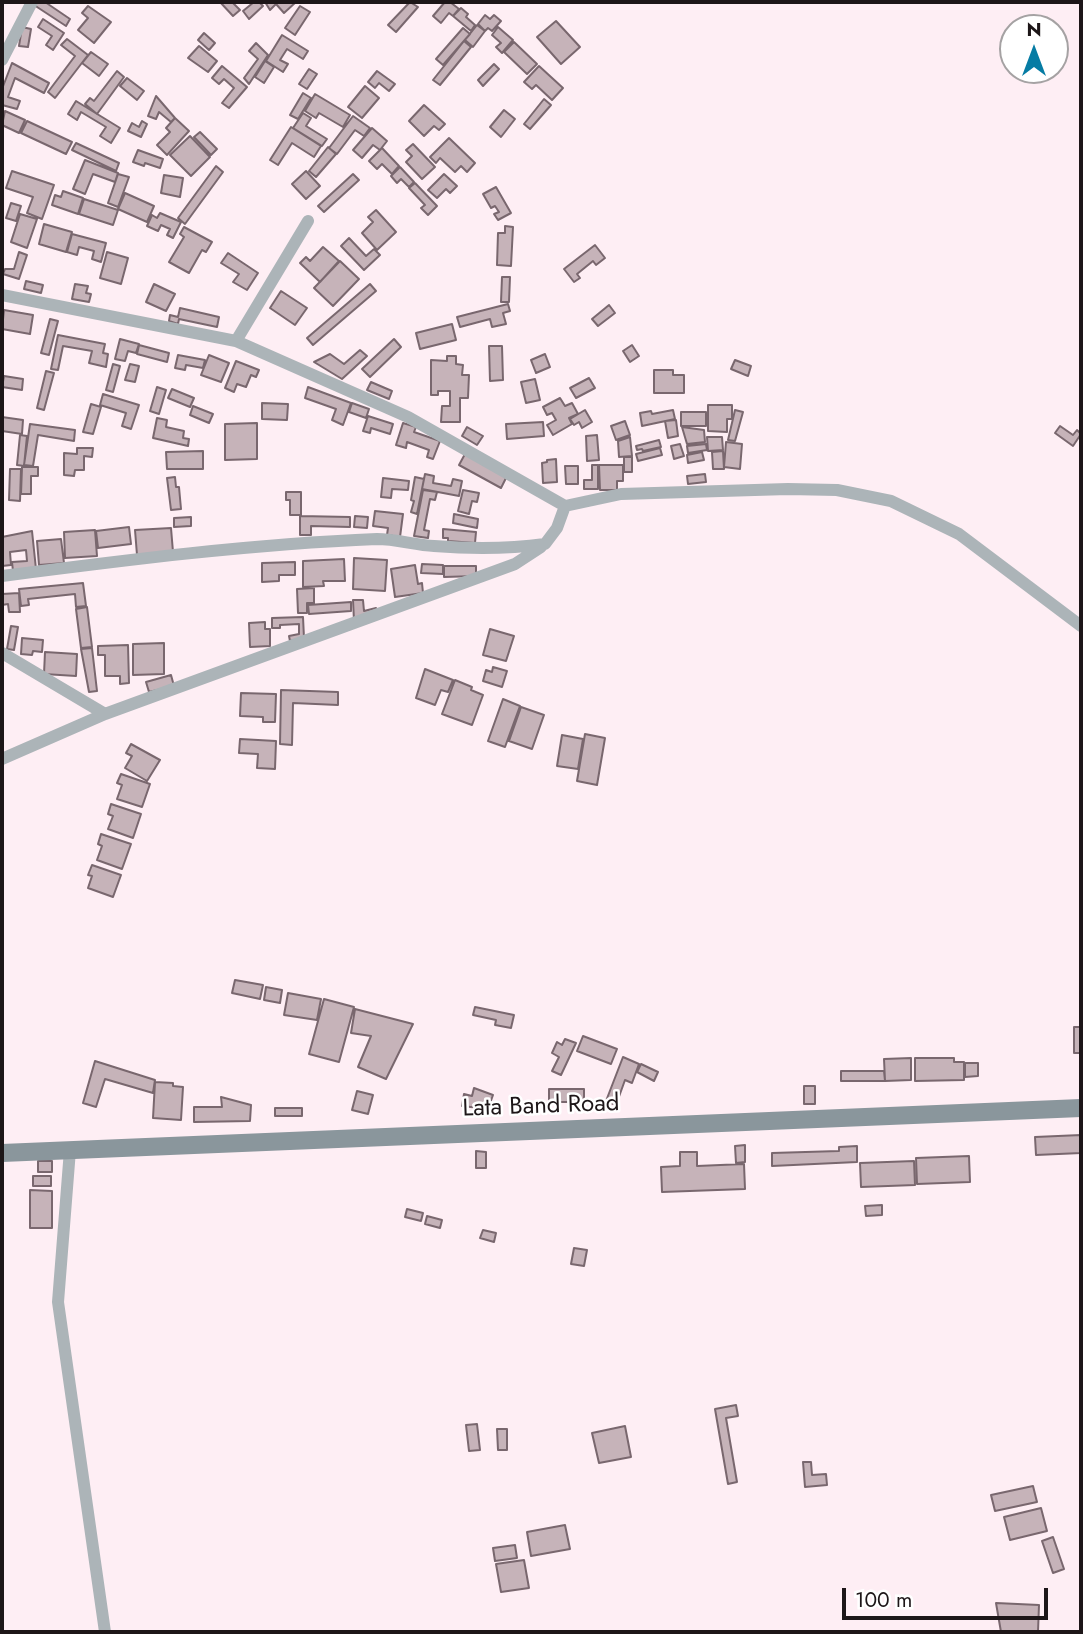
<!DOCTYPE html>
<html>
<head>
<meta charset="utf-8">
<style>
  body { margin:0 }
  #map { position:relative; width:1083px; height:1634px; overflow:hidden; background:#feeef4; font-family:Jost,sans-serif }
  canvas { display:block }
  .frame { position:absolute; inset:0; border:4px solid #1d1618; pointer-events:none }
  .north { position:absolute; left:999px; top:14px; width:70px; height:70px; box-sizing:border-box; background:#fff; border:2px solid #a5a2a3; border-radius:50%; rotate:0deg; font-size:19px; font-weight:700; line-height:28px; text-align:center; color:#1d1618 }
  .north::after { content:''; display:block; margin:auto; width:24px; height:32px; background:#067ca4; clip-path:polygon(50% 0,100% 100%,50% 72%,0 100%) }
  .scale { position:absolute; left:842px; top:1588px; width:206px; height:32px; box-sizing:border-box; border:4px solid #1d1618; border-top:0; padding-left:9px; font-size:21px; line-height:24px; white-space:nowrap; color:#1d1618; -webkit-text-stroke:5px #fff; paint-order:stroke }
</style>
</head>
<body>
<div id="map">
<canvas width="1083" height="1634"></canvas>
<div class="frame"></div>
<div class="north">N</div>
<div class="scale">100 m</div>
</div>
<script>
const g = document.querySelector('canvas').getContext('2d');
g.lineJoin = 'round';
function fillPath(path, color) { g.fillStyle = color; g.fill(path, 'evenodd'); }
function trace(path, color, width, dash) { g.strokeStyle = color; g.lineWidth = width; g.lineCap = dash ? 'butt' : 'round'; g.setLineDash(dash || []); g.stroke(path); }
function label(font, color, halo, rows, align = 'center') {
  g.font = font + ' Jost,sans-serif'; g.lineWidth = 5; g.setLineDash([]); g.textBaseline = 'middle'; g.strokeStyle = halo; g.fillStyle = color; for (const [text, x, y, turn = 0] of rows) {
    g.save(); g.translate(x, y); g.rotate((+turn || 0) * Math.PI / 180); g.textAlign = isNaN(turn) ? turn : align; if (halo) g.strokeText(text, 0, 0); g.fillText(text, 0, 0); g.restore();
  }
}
const building = new Path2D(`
  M37,2H45L70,19L66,26L34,5Z
  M220,2H232L240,10L233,16Z
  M254,2H259L263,6L249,19L243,11Z
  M265,2H296L284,13L276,4L270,10Z
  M410,2L418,7L396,32L388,25Z
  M445,2H450L459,9L453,16L449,13L441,23L433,16Z
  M88,6L111,22L94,43L78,30L88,18L82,13Z
  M300,6L310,12L295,35L285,28Z
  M461,8L468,14L466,17L475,25L471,31L453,16Z
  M485,15L490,19L494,15L501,21L492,31L488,28L485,31L478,24Z
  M43,19L64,33L53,50L46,45L52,36L38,27Z
  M556,21L580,47L561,64L537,37Z
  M477,25L485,31L473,47L465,40Z
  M22,27L31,29L28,47L19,46Z
  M498,27L513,40L502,53L496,47L501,43L492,35Z
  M463,28L470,34L443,65L436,59Z
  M204,33L215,43L209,50L198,40Z
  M282,35L308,51L303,59L287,49L280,60L288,64L283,72L266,61Z
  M67,39L88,55L55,98L48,92L75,56L61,45Z
  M464,41L471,47L440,85L433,80Z
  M514,42L537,64L527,74L504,52Z
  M256,43L268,55L249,84L244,78L258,59L249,51Z
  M199,46L217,61L208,72L188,58Z
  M91,52L108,64L99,76L82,63Z
  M265,61L274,67L264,83L255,77Z
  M12,63L49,83L44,93L15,78L8,97L20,101L17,109L2,105V89Z
  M494,64L499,69L483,86L478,80Z
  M222,66L247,87L229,108L222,103L234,88L224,79L219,84L212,78Z
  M539,66L563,88L552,100L536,85L532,89L524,82Z
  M309,69L317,74L307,89L299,84Z
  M117,71L124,77L97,114L85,104L90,98L94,101Z
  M377,71L395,84L389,91L379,83L375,88L368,82Z
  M127,78L144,91L137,100L120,86Z
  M365,86L379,98L362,118L348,107Z
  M303,93L311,98L298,119L290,115Z
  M315,94L350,115L343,127L319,113L316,118L305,111Z
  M156,96L175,118L171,122L159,112L156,119L148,116Z
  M544,99L551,105L530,129L524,124Z
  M76,101L120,128L111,143L100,136L106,127L81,112L77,120L68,114Z
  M424,105L445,124L439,130L434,126L424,136L409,121Z
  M504,110L515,119L501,137L490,127Z
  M5,111L25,120L19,133L2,125Z
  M303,113L311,118L306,126L327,139L322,146L293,128Z
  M353,116L370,128L364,136L355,130L337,154L329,148Z
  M175,118L189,131L167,155L157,145L170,132L166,128Z
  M27,121L72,142L66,154L21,133Z
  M142,121L147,124L141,137L128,131L132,123L139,127Z
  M291,127L321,146L314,157L292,143L278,165L270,160Z
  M372,128L387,141L380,150L373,145L362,158L353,150Z
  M200,132L217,149L211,155L194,137Z
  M190,136L210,157L191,176L170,155Z
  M449,138L475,163L467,172L461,166L455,172L440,158L436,163L430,157Z
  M76,143L119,163L116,171L72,150Z
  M413,144L435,167L422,179L406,162L412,156L406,150Z
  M328,147L336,154L316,177L309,171Z
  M382,148L399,166L392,174L382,164L377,169L369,161Z
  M138,150L163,159L160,168L145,163L144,166L133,162Z
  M85,160L118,173L115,182L93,174L85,194L73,189Z
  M216,166L223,172L185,224L178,218Z
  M400,167L414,182L409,187L401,179L397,183L391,176Z
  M12,171L54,185L42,219L27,213L33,197L6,188Z
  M306,171L320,186L306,199L292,184Z
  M118,174L129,177L118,207L108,203Z
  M353,174L359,180L324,212L318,206Z
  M444,174L457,186L450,193L446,189L437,198L428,190Z
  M164,175L183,178L180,197L161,193Z
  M415,183L437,206L428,215L421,208L425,205L409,188Z
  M496,187L511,213L498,220L494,214L499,212L495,206L491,208L483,194Z
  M63,191L83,198L78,214L52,205L55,195L61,197Z
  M125,193L154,206L147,222L118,209Z
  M84,199L118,210L113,225L79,214Z
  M11,203L21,206L16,221L6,218Z
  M376,210L396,232L377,250L362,233L373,222L368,217Z
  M160,213L181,222L173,238L167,235L170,229L161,225L158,231L147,226L152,215L157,218Z
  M20,214L37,219L27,248L11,242Z
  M44,224L72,232L66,252L39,244Z
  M505,226L513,227L511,266L497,265L498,233H505Z
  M184,227L212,242L206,252L202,250L189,273L169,262L184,237L180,234Z
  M72,234L106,243L101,262L92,259L94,251L79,247L77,255L67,252Z
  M349,238L366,256L374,249L380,255L364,270L341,246Z
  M595,245L605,258L596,265L593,261L577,274L580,278L574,282L564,269Z
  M323,247L339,261L320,282L300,263L306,257L310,261Z
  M19,252L27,255L19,279L3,274L5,269H14Z
  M107,252L128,258L121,284L100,278Z
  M228,253L258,273L247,290L233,282L239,274L221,263Z
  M340,261L359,279L333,306L314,288Z
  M502,277H510L509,302H501Z
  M26,281L43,285L41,293L24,289Z
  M75,284L88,286L86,293L91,294L89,302L72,299Z
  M154,284L175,294L166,311L146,302Z
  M370,284L376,291L313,345L307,338Z
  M281,291L307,308L295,325L270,308Z
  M508,304L510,311L503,313L506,324L492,327L490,319L460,327L457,317Z
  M609,305L615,313L598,326L592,319Z
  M180,308L219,317L217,327L179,319L178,324L169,321L170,315L178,317Z
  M4,310L33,315L30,334L2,329Z
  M50,319L58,321L49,355L41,353Z
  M452,324L456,340L420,349L416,333Z
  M58,335L105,344L103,353L108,354L106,367L89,363L92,351L63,346L58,370L51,369Z
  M120,339L139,344L136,353L128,351L125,361L115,359Z
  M394,339L401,347L370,377L362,369Z
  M139,345L169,353L167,362L137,354Z
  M632,345L639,356L630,362L623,351Z
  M489,346H502L503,380L490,381Z
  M360,350L367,356L342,379L314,362L330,354L344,364Z
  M545,354L550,367L536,373L531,360Z
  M178,355L205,360L203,368L186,365L185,370L175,368Z
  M209,355L229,363L221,382L201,375Z
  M447,356H456V364L463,365L462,375H469L468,398H460V422H441L442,406H450V391H438V395H431V360L447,361Z
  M735,360L751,366L748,376L731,369Z
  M236,361L259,370L256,377L251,375L246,387L237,384L234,392L225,388Z
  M113,364L120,366L113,392L106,390Z
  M130,364L139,366L135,382L125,380Z
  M654,370H673V375H684V393H654Z
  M46,371L54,373L44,410L37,408Z
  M4,376L23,379L22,390L2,387Z
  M589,378L595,388L576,398L570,388Z
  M535,379L540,400L526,403L521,382Z
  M371,382L392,391L389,399L367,390Z
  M157,387L166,390L159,414L150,411Z
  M308,387L351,403L343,425L332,420L336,409L305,398Z
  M172,389L194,398L190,407L168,398Z
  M103,394L139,405L131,429L122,426L126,413L100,405Z
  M560,398L565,406L572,403L578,414L569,418L572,424L553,435L547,425L556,420L552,413L547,415L543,407Z
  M262,403L288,404L287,420L262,419Z
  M352,403L369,409L366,418L349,412Z
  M91,404L101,407L93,434L83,432Z
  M708,405H732V419H727V432L708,431Z
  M193,406L213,414L209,423L190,415Z
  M585,410L592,422L582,428L579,422L574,425L570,419Z
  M673,410L675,419L642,426L640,413L651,411L652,414Z
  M735,410L743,412L735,441L728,440Z
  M681,412H706V426H681Z
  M368,416L393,424L390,434L371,428L370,433L363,431Z
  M2,417L23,420L22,434L2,431Z
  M157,418L167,420L166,427L184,431L183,438L189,439L188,446L153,438Z
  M676,420L678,436L668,438L665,421Z
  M625,421L630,435L616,440L611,426Z
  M543,422L544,436L507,439L506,424Z
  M257,423V459L225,460V424Z
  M403,423L416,427L414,432L440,441L433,459L427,457L429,450L407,442L406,448L396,445Z
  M30,424L75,430L74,441L38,435L33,466L24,465Z
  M1060,426L1073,435L1077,430L1081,434L1073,446L1055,433Z
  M467,427L483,436L477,445L462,436Z
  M682,427L704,430L705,442L687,444Z
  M20,435L27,436L24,466L17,465Z
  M597,435L599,460L587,461L586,436Z
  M630,437L632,456L619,457L618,441Z
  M707,437H722L723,450L708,451Z
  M659,440L661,447L643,451L642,449L637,450L636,446Z
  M726,442L742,444L740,469L724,467Z
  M680,444L684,456L674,459L671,446Z
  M706,444L707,450L688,453L687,446Z
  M77,448H93L92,457L84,456V470H75L74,476L64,475V453L77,454Z
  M660,448L662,455L638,461L636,454Z
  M203,451V469H167L166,452Z
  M723,451L724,469H713L712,452Z
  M702,452L704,460L688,463L687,455Z
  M465,454L507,476L501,488L459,465Z
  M624,457H632V472H624Z
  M556,459L557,482L543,483L542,463L547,462V460Z
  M592,465H598V489H584V480H592Z
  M599,465H623V481H617V490H600Z
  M565,466H578V484H566Z
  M22,467H38V476H31V494H21Z
  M10,469H21L20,501L9,500Z
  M425,474L434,476L433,483L451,486L453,479L462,481L459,496L422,489Z
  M705,474L706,482L688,484L687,476Z
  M175,477L176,487H179L181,509L171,510L167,478Z
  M415,477L424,479L417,514L411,512L414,501L411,500Z
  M383,478L409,481L408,490L392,489L391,498L381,497Z
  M423,490L437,492L435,500L430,499L424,530L429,531L428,538L414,536Z
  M463,490L479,493L477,502L472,501L469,514L458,511Z
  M286,492H301V515H290V500H286Z
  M375,511L403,514L400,537L387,535L388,528L373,526Z
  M454,514L478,519L477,528L453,523Z
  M300,516L350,517V527L311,526V535H300Z
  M355,516L368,517L367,528L354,527Z
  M191,517V526L174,527V518Z
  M129,527L131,544L98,548L96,531Z
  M171,528L173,552L137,555L135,530Z
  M443,529L476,532L475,543L448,541V538H443Z
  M95,530L97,556L65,558L64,532Z
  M32,531L36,569L13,571L12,562L27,561L26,550L10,552L11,565L2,566V537Z
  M61,539L64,563L39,565L37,541Z
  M354,558L387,560L385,591L353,589Z
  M344,559L345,581H323L324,586L303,587V561Z
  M295,562V575H279V581L262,582V563Z
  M422,564L443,565V574L421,573Z
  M415,565L418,584L422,583L423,593L395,597L391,569Z
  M444,566H476V576L444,577Z
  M83,583L86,606L76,607L75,594L28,599L29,605L21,606L19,589Z
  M314,588V603H307V613H298L297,589Z
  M19,593L20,612H9L8,604L2,605V594Z
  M353,600H363L364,611L376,608L378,614L354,621Z
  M351,602V611L309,614L308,605Z
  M87,607L92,647L81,648L76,609Z
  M303,617L304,638L290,641L289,636L299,634V624L280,625V628H272V618Z
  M265,622V629H270V646L250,647L249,623Z
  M11,626L18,627L14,650L7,649Z
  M490,629L514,636L506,661L483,655Z
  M22,638L43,640L42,652L33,651L32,655L21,654Z
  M164,643V674L133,675V644Z
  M128,645L129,683L120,684V676H105V655H98V646Z
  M92,648L97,691L89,692L81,649Z
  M45,652L77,654L76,676L44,674Z
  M493,667L507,671L502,687L483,681L486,670L492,672Z
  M425,669L453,680L448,692L441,690L435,705L416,698Z
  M171,675L174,686L149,692L146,682Z
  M455,680L472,687L471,690L483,695L472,725L442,714Z
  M281,690L338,692V705L293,703L292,745L280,744Z
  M241,693L276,694L275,722H263V717L240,716Z
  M503,699L520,706L505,747L488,741Z
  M521,707L544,715L532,749L509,741Z
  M585,734L605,738L597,785L577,781Z
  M562,735L583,739L578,769L557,766Z
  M240,739L276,741L275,769L257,768L258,754L239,753Z
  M131,744L160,760L147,781L125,768L132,756L126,753Z
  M121,774L150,784L142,807L117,799L122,785L117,783Z
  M111,804L141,814L133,838L108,829L113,816L108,814Z
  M101,834L131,844L122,869L97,860L102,846L98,844Z
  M92,865L121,875L113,897L88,888L92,876L88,875Z
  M235,980L263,985L260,999L232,993Z
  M266,987L282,990L280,1003L264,1000Z
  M288,993L321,999L317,1020L284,1015Z
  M324,999L354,1007L339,1062L309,1054Z
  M475,1007L514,1015L511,1028L495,1025L496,1020L473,1015Z
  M355,1009L413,1024L386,1079L358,1067L371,1036L351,1033Z
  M1074,1027H1081V1053H1074Z
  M583,1036L617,1049L611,1064L577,1051Z
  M565,1039L576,1043L561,1075L552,1071L559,1057L552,1053L557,1042L562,1045Z
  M623,1057L639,1064L632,1083L625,1080L616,1105L606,1101Z
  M911,1058V1080L885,1081L884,1059Z
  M915,1058H954V1062H964V1080L915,1081Z
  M95,1061L155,1080L153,1093L105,1079L96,1107L83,1103Z
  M965,1063H978V1076L965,1077Z
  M641,1064L658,1072L654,1081L637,1072Z
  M841,1071H884L885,1081H841Z
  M155,1082L173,1083V1086L183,1087L181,1120L153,1118Z
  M804,1086H815V1104H804Z
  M474,1088L493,1095L488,1109L462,1106L464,1094L472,1096Z
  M549,1089H584V1102H549Z
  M357,1091L373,1095L368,1114L352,1110Z
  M221,1097L251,1105L250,1121L194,1122V1107H222Z
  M275,1108H302V1116H275Z
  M1081,1135V1153L1036,1155L1035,1137Z
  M745,1145V1162L736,1163L735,1146Z
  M857,1146V1162L772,1166V1153L839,1151V1147Z
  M476,1151L486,1152V1168H476Z
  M680,1152H697V1166L744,1164L745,1189L662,1192L661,1167L680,1166Z
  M969,1156L970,1182L917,1184L916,1158Z
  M38,1161H52V1172H38Z
  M914,1161L915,1185L861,1187L860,1163Z
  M33,1176H51V1186H33Z
  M30,1190L52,1191V1228H30Z
  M882,1205V1215L866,1216L865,1206Z
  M407,1209L423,1213L421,1221L405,1217Z
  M427,1216L442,1220L440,1228L425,1224Z
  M483,1230L496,1233L494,1242L480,1238Z
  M574,1248L587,1250L584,1266L571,1264Z
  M736,1405L738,1416L726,1418L737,1482L728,1484L715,1409Z
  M477,1424L480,1450L469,1451L466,1425Z
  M625,1426L631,1457L599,1463L592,1433Z
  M497,1429H507V1450H498Z
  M803,1462H811L812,1475L826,1474L827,1485L805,1487Z
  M1033,1486L1037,1502L995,1511L991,1495Z
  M1041,1508L1047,1531L1010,1540L1004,1517Z
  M565,1525L570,1549L531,1556L527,1532Z
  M1053,1537L1064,1569L1053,1573L1042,1541Z
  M515,1545L517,1558L495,1561L493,1548Z
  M524,1560L529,1588L501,1592L496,1564Z
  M996,1603L1039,1605L1038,1632H1001Z`);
fillPath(building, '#c6b3b9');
trace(building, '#79676e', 2);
trace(new Path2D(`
  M2,60L32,2
  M2,295L236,341L408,417L565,506L621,494L788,489L837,490L891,501L959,534L1081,626
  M236,341L308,221
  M2,576C126,560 251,544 377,539C396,539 415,545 434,546C472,549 508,549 545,544L557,528L565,506
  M2,653L105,714
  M2,759L105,714L515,564L541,547
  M70,1150L58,1302L105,1632`), '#acb4b8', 12);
trace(new Path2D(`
  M2,1153L1081,1108`), '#8a969c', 18);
label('24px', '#1d1618', '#fff', [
  ["Lata Band Road",541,1107,-2]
]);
</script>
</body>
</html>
